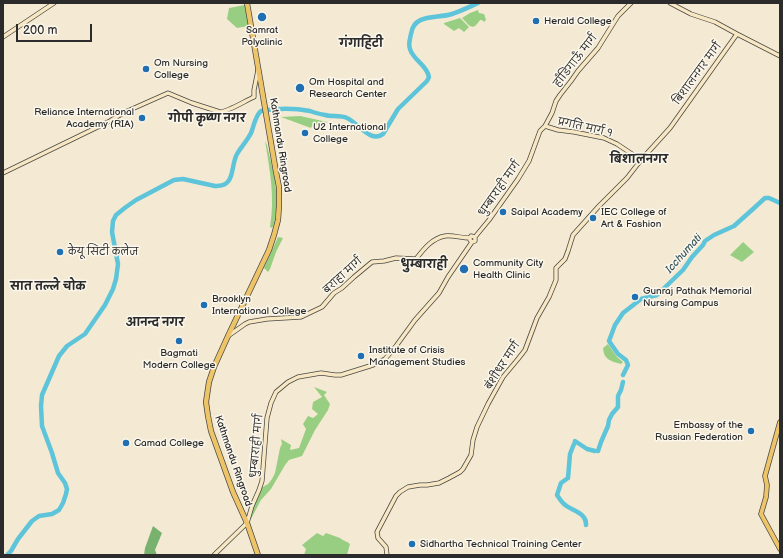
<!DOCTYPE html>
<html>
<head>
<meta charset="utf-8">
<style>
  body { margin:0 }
  #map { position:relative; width:783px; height:558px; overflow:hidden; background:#f4ead3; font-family:"Balsamiq Sans",sans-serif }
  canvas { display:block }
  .frame { position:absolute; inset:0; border:4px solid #2b2b2b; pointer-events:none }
  .scale { position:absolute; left:16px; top:24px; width:76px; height:18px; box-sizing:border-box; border:2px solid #2b2b2b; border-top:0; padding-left:5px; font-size:12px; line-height:14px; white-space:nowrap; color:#2b2b2b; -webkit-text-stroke:3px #fbf7ec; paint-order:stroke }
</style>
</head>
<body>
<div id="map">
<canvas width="783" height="558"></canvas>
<div class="frame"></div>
<div class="scale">200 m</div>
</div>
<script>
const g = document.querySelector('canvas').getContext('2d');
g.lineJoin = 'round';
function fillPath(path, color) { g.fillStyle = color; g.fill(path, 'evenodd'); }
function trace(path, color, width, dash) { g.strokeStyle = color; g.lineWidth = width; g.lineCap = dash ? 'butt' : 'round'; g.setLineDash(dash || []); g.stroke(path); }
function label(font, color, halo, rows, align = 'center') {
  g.font = font + ' "Balsamiq Sans","Playpen Sans Deva",sans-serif'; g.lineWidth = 3; g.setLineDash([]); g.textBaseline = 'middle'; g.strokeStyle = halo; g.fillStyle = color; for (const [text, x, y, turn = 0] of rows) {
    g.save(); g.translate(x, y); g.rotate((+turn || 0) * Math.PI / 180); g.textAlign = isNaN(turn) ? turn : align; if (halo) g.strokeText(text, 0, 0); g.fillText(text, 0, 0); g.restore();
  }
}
fillPath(new Path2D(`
  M245,5L249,26L237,28L227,19L229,8Z
  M478,10L479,13L484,14L486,20L484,22L482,20H480C472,32 470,26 462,18L470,13Z
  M460,18L469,27L464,32L459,28L454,31L444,24V23Z
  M300,116L327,122L324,127L317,124L314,127L312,126L311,128L281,117Z
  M265,141L267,145C272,168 280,192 275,216C275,220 274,225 272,228L270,227C275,197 270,171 265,141Z
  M278,237L283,238L276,252L270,269L268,272L264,268Z
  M743,242L754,252L742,262L730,255Z
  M608,344L617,357L623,362L621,364C611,361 604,360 603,348Z
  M314,387L327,392L324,395L330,404L328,410L315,430L302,456L289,460L285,465L271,489L261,500L251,519L249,518L261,488L268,484L272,479L275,473L280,448L282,444L281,439L291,445L290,450L299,448L306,429L303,424L308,416L313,418L318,414L312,409L313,402L322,397Z
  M317,533L323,536L326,533L340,538C343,541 347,541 350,544L347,555H304L306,549L302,545Z`), '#97ce81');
fillPath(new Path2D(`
  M153,526L162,533L155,550L157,555H144L145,548Z`), '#79b16f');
trace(new Path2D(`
  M623,375L628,365L626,360L618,354L609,341L615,325L623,313L641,299L657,295L683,270L692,257L703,245L705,241L714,235L734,226L753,209L765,198H769L780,203
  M575,441L587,449L595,451
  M574,444L570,454L568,478L561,483L557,495C559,498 561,501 563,503C570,511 587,512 586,525
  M598,451L601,442L608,426L609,420L612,414L618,407V396L621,390L623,382
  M7,555L11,551L18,539L32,521L39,516L52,514L59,510L63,503L66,494L67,489L65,483L58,473L52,453L42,426L41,406L42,395L59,356L67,346L85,334L105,305L113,289L116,279L118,264L112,232L113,221L116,215L126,207L136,200L174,180L183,179L215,186C236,187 230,167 237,154C241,147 247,141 251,133C254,126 255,116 261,111C278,108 294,108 310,111C315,113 320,114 325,115C332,117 340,115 347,118C357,122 371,144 383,134L398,109L427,81L429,77C427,65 413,60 410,49C408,44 410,39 411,34C414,13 436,19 452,14C461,11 469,7 478,3`), '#5dc4da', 4.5);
const secondary = new Path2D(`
  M670,3L691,14L715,22L737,34
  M3,37L54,3
  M545,126L558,130L574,132L604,138L617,144L641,160
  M3,173L110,121L123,113L168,93L192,103L220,112C227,112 245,101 254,97V90L258,70
  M475,237L471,236L470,238V240L472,242L475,241V237L489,220L518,179L529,161L540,131L545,126L552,113L556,101L560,95L571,81L578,71L598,48L618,16L631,3
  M228,336L245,324L249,322L267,319L301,317L322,307L334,293L342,288L354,277L372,262L384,261L396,258L416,259C423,250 432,238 445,236C453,235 461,238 470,238
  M214,555L247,523L252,506L259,490L262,481L267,418L271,403L276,392L288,382L298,377L321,373L335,375H341L373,365L385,359L396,346L415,320L439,293L448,277L472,242
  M387,555L386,547L378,538L377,532L396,496L400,492L408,487L420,485H427L439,483L449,478L460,472L463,469L471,455L473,440L477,427L488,404L503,377L518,359L525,350L537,318L549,297L556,280V268L565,259L568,251L573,235L599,206L627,178L641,160L670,128L737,34L780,56`);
const primary = new Path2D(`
  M780,422L765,476L767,485L766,497L761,514L780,549`);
const trunk = new Path2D(`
  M247,3L276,172L279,187V206L278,220L274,235L269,250L228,336L214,367L209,382L206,402L208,416L211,431L233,492L247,523L258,555`);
trace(secondary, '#494844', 5);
trace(primary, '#494844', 5.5);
trace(trunk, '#494844', 6);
trace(secondary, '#f8e7c3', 3.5);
trace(primary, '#eec469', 4);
trace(trunk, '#eec469', 4.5);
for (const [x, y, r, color] of [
  [262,17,5,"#1f6fb2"],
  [536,21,4,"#1f6fb2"],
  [146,69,4,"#1f6fb2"],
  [300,88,5,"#1f6fb2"],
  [142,118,4,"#1f6fb2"],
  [305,133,4,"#1f6fb2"],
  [503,212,4,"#1f6fb2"],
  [593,218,4,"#1f6fb2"],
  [60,252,4,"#1f6fb2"],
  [464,269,5,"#1f6fb2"],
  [635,297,4,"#1f6fb2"],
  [204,305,4,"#1f6fb2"],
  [179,341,4,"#1f6fb2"],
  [361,356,4,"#1f6fb2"],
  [751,431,4,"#1f6fb2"],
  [126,443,4,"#1f6fb2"],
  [412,544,4,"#1f6fb2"]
]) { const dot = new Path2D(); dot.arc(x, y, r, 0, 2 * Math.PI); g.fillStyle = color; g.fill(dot); trace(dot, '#fbf7ec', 1.5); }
label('10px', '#2b2b2b', '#fbf7ec', [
  ["Herald College",544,21],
  ["Samrat",262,30,"center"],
  ["Polyclinic",262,42,"center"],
  ["Om Nursing",154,63],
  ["College",154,75],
  ["Om Hospital and",309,82],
  ["Research Center",309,94],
  ["Reliance International",134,112,"right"],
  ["Academy (RIA)",134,124,"right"],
  ["U2 International",313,127],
  ["College",313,139],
  ["Saipal Academy",511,212],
  ["IEC College of",601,212],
  ["Art & Fashion",601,224],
  ["केयू सिटी कलेज",68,252],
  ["Community City",473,263],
  ["Health Clinic",473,275],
  ["Gunraj Pathak Memorial",643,291],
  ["Nursing Campus",643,303],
  ["Brooklyn",212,299],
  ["International College",212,311],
  ["Institute of Crisis",369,350],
  ["Management Studies",369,362],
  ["Bagmati",179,353,"center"],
  ["Modern College",179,365,"center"],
  ["Embassy of the",743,425,"right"],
  ["Russian Federation",743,437,"right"],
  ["Camad College",134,443],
  ["Sidhartha Technical Training Center",420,544]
], 'left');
label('10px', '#2b2b2b', '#fbf7ec', [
  ["हाँडिगाऊँ मार्ग",576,61,-52],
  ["बिशालनगर मार्ग",698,74,-54],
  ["प्रगति मार्ग १",585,128,13],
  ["Kathmandu Ringroad",280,145,81],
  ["धुम्बाराही मार्ग",500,189,-55],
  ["बराहा मार्ग",343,276,-42],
  ["बंशीधर मार्ग",503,366,-57],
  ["धुम्बाराही मार्ग",257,446,-85],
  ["Kathmandu Ringroad",233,461,71]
]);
label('bold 11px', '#2b2b2b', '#fbf7ec', [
  ["गंगाहिटी",361,44],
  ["गोपी कृष्ण नगर",207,119],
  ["बिशालनगर",639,160],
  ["धुम्बाराही",424,265],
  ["सात तल्ले चोक",48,287],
  ["आनन्द नगर",155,323]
]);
label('italic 11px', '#3a5960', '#fbf7ec', [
  ["Icchumati",684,254,-48]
]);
</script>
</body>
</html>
